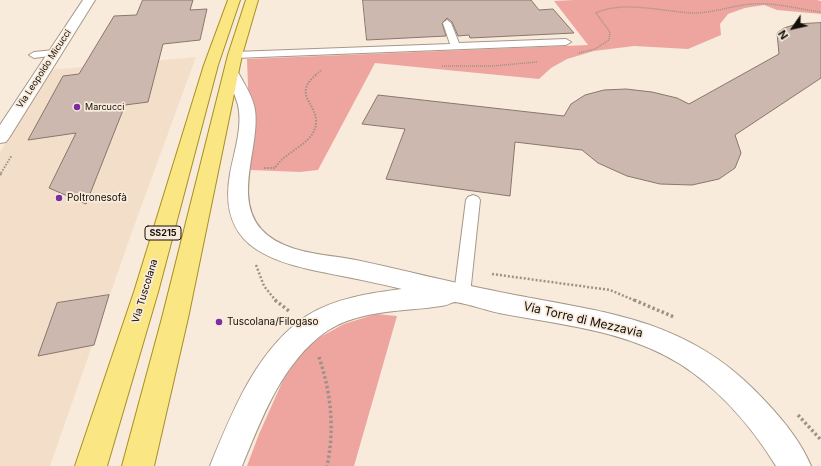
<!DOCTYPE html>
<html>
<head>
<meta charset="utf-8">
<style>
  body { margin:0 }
  #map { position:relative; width:821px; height:466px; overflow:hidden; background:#f9ebdb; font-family:Inter,sans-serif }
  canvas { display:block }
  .north { position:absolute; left:773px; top:8px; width:40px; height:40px; -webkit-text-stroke:3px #f9ebdb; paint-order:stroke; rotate:236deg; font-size:11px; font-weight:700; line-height:16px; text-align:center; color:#130e09 }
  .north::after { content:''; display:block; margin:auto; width:14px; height:18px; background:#130e09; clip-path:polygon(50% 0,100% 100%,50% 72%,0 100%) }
</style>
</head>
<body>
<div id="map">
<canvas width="821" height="466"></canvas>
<div class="north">N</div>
</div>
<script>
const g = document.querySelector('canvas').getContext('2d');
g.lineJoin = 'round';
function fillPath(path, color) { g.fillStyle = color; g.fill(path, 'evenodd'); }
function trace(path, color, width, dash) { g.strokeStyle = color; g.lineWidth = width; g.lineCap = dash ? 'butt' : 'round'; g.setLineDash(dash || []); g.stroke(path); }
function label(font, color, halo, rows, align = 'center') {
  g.font = font + ' Inter,sans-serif'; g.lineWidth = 3.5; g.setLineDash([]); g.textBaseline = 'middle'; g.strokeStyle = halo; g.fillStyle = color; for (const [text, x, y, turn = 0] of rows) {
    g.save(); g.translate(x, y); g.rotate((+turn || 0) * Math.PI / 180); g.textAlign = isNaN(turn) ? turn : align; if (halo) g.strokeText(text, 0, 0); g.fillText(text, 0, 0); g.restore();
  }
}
fillPath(new Path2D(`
  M196,57L133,229L50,466H0V152L49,70Z`), '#f3dfc9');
fillPath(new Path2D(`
  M574,0H817L821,1V14L777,10L764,5L745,8L728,14L720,24L721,35L688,49L634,46L594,51L567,59L551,68L539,79L375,63L318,170L300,172L251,170L247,59L588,45L554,1Z
  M376,314L397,316L354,466H247L259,434L284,378L297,355L322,336L344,324Z`), '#eea5a0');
const building = new Path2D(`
  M143,0H193L190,10L207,9L200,40L163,44L148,102L125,105L86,204L49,188L76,133L28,140L63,76L79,74L114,16L136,15Z
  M363,0H531L539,10L553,9L574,33L470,38L469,35L458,36L452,22L447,18L442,23L446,36L367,40Z
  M821,23V78L735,135L741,153L735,168L719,179L692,185L660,184L627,176L598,163L582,150L515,142L510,196L386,179L405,129L362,124L378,95L564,116L571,104L585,95L604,90L626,89L652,92L677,98L689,104L779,54L777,33L784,28L797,24Z
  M109,295L94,345L38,356L57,303Z`);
fillPath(building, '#cdb8af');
trace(building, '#88766d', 1);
const service = new Path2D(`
  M447,20L451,23L459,43L566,39L571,42L566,45L235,58L230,55L235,52L450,44L443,23Z
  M54,50L57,51L59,53L57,55L34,58L29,55L34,52Z
  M473,195L478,197L480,200L470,294L468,299L462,301L456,299L454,294L466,200L468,197Z`);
const minor = new Path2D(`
  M83,0H95L9,138L6,142L0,143V125Z
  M232,70L237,71L239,74C245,85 253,97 255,110C260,147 233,197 261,229C283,254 326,254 356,260C403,270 449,282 495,291C601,313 688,315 766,402C784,421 801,442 811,466H776C752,427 719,389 680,364C626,330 561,325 499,313C489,311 462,302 454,302C451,303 445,306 441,306C403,312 361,309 327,331C282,362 262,418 242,466H210C232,412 257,348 308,315C336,298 370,293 402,289C382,284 362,280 342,276C282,264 216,254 230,174C234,152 243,127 238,105C235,94 230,84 225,74L227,71Z`);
const primary = new Path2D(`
  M228,0H240L218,65L158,292L107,466H75L134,292L204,65Z
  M246,0H258L242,55L188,318L154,466H122L162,318L228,55Z`);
trace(service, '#a59889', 2);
trace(minor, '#a59889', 2);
trace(primary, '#a78f22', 2);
trace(new Path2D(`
  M579,53L595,49L609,40L610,32L596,13C623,0 664,12 693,13C713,13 731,6 751,4C774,2 798,9 821,12
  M442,66H492L537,62
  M315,75L322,70`), '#9d9287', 1.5, [1, 1]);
trace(new Path2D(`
  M264,168H275C285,151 314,144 316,124C318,103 291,95 317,74
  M1,173L12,155`), '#9d9287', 2, [1.5, 1.5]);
trace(new Path2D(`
  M0,175L2,172
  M256,265L264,286L276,301
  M492,274L610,290L636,301`), '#9d9287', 2.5, [2, 2]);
trace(new Path2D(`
  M275,300L289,311
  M634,300L674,317
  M319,357C331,393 335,429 327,466
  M798,415L821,440`), '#9d9287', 3.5, [2.5, 2.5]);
fillPath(service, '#fff');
fillPath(minor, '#fff');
fillPath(primary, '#fae683');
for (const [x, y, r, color] of [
  [77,107,4,"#792fa1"],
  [59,198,4,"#792fa1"],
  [219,322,4,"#792fa1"]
]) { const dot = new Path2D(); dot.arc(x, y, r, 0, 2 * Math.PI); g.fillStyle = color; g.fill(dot); trace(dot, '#f9ebdb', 1.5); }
label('9px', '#130e09', '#f9ebdb', [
  ["Via Leopoldo Micucci",44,69,-57]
]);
label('9px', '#130e09', '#f9ebdb', [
  ["Marcucci",85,107]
], 'left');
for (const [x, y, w] of [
  [163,233,36]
]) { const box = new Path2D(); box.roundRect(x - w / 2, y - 7, w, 14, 3); g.fillStyle = '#f9ebdb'; g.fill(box); trace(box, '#130e09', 1); }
label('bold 9px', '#130e09', null, [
  ["SS215",163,233]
]);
label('10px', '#130e09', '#f9ebdb', [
  ["Poltronesofà",67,198],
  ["Tuscolana/Filogaso",227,322]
], 'left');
label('10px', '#130e09', '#f9ebdb', [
  ["Via Tuscolana",145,291,-73]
]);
label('12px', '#130e09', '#f9ebdb', [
  ["Via Torre di Mezzavia",583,320,13]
]);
</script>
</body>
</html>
